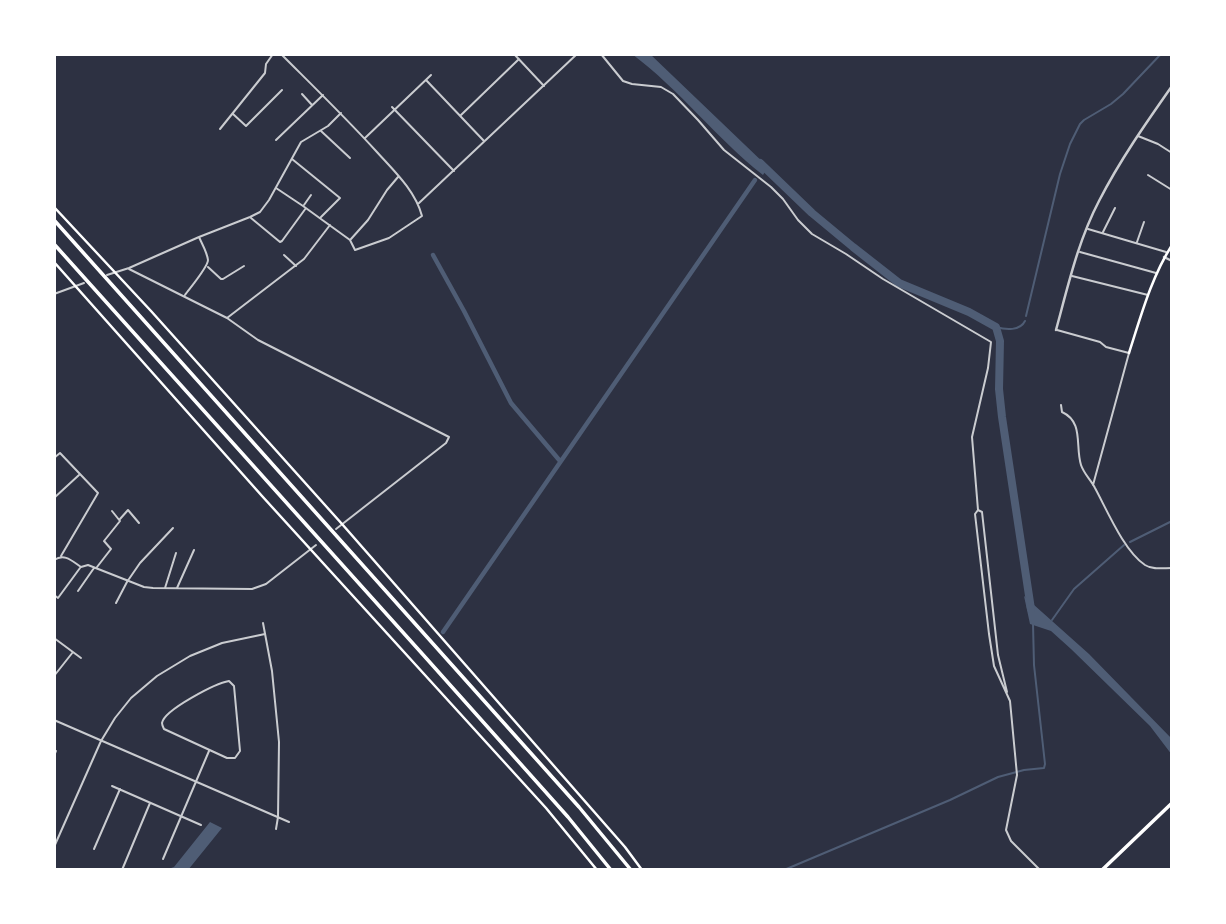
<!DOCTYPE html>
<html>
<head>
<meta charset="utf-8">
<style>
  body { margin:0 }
  #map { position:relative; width:1226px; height:924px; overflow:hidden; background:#2d3142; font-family:Barlow,sans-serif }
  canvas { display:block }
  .frame { position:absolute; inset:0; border:56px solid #fff; pointer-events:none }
</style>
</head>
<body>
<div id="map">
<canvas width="1226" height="924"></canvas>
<div class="frame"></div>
</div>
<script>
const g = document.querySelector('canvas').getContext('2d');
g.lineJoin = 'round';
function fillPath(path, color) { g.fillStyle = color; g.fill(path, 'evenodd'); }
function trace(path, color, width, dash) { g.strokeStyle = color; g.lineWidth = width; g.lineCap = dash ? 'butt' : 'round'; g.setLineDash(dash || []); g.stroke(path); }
fillPath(new Path2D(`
  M632,54H650L768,167L763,175C716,138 680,90 632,54Z
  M1024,596L1089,654L1172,739V755L1150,726L1071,649L1051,631L1030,624Z
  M210,822L222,828L188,870H165L174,867Z`), '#4f5d75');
trace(new Path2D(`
  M1026,316L1060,174L1070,144L1080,124L1084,120L1111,104L1123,94L1161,54
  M996,327C1006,330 1020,331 1025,321
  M1130,542L1172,521
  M1052,620L1074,589L1124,545
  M784,870L950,800L998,777L1024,770L1044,768L1045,764L1034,665L1033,624`), '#4f5d75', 2);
trace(new Path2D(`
  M433,255L464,311L511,403L560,461
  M443,632L755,180`), '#4f5d75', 4.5);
trace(new Path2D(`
  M760,163L812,213L853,247L899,283L969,312L996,327L1000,341L999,389L1002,417L1031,609`), '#4f5d75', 8);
trace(new Path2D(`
  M514,54L544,86
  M601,54L623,81L632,84L661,87L673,94L698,120L724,150L771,187L783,199L798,220L812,234L846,254L883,279L991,342L988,368L972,437L978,510L975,514L989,634L994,666L1010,701
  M426,80L484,141
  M302,94L312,105
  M392,107L454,171
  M233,114L246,126L282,90
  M461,115L519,59
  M220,129L265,73L266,64L273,54
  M321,131L350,158
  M1138,136L1158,144L1172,153
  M365,138L431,75
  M276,140L323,95
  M292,159L340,198L321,217
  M1148,175L1172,190
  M276,188L303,206L350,240L355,250L389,238L422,216C415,190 393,170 376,151C345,117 313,86 281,54
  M419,203L577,54
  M304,205L311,195
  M251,218L280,242L282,241L306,208
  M1088,229L1166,252
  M1103,232L1115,208
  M351,239L368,220L387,190L398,177
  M1137,242L1144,222
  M1080,252L1156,273
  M284,255L296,266
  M208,267L221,279H223L244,266
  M129,269L227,318L304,259L330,225
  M107,275L129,268L199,237L250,217L260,212L269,200L301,142L328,126L341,113
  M1072,276L1148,295
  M54,294L84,283
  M185,295C190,288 208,267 208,260C207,252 202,244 199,237
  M227,318L258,340L449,437L446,443L336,529
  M1057,330L1100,342L1106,347L1129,353L1093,485
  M1061,405L1062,412C1084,422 1075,446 1081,465C1084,474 1091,480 1095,488C1107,510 1124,551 1145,565C1153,570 1163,568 1172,568
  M54,458L60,453L98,493L61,556
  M54,498L79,475
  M978,510L982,512L998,655L1007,692
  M120,519L128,510L139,523
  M54,560C65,553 72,561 81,567L88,565L144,587L153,588L252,589L266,584L316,545
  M97,567L111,549L104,541L120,521L112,511
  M129,579L140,563L173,528
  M165,588L176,553
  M177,588L194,550
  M78,591L94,568
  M54,595L58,598L80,568
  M116,603L128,580
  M263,623L272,671L279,742L278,817L276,829
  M54,638L81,658
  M54,676L73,652
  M229,681L234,686L240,751L235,758H227L164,729C163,727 162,725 162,723C164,710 216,683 229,681Z
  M1010,701L1017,775L1006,830L1011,841L1040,870
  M54,720L289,822
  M54,756L56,751
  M112,786L201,825
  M54,847L101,741L115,718L131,698L157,676L190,656L222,643L265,634
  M94,849L120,789
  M163,859L209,751
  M122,870L150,803`), '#caccd0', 2);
trace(new Path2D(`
  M1164,257L1172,261
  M1056,330C1068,286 1078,241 1099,201C1120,160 1146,123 1172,86`), '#caccd0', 2.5);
trace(new Path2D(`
  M54,207L151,311L342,524L625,847L642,870
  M54,262L262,496L546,808L597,870
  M1129,353C1141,316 1151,278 1172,245`), '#fff', 2.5);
trace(new Path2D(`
  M1102,870L1172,803`), '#fff', 3.5);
trace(new Path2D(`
  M54,220L579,807L631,870
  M54,244L426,658L568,817L611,870`), '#fff', 3.5);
</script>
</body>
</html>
